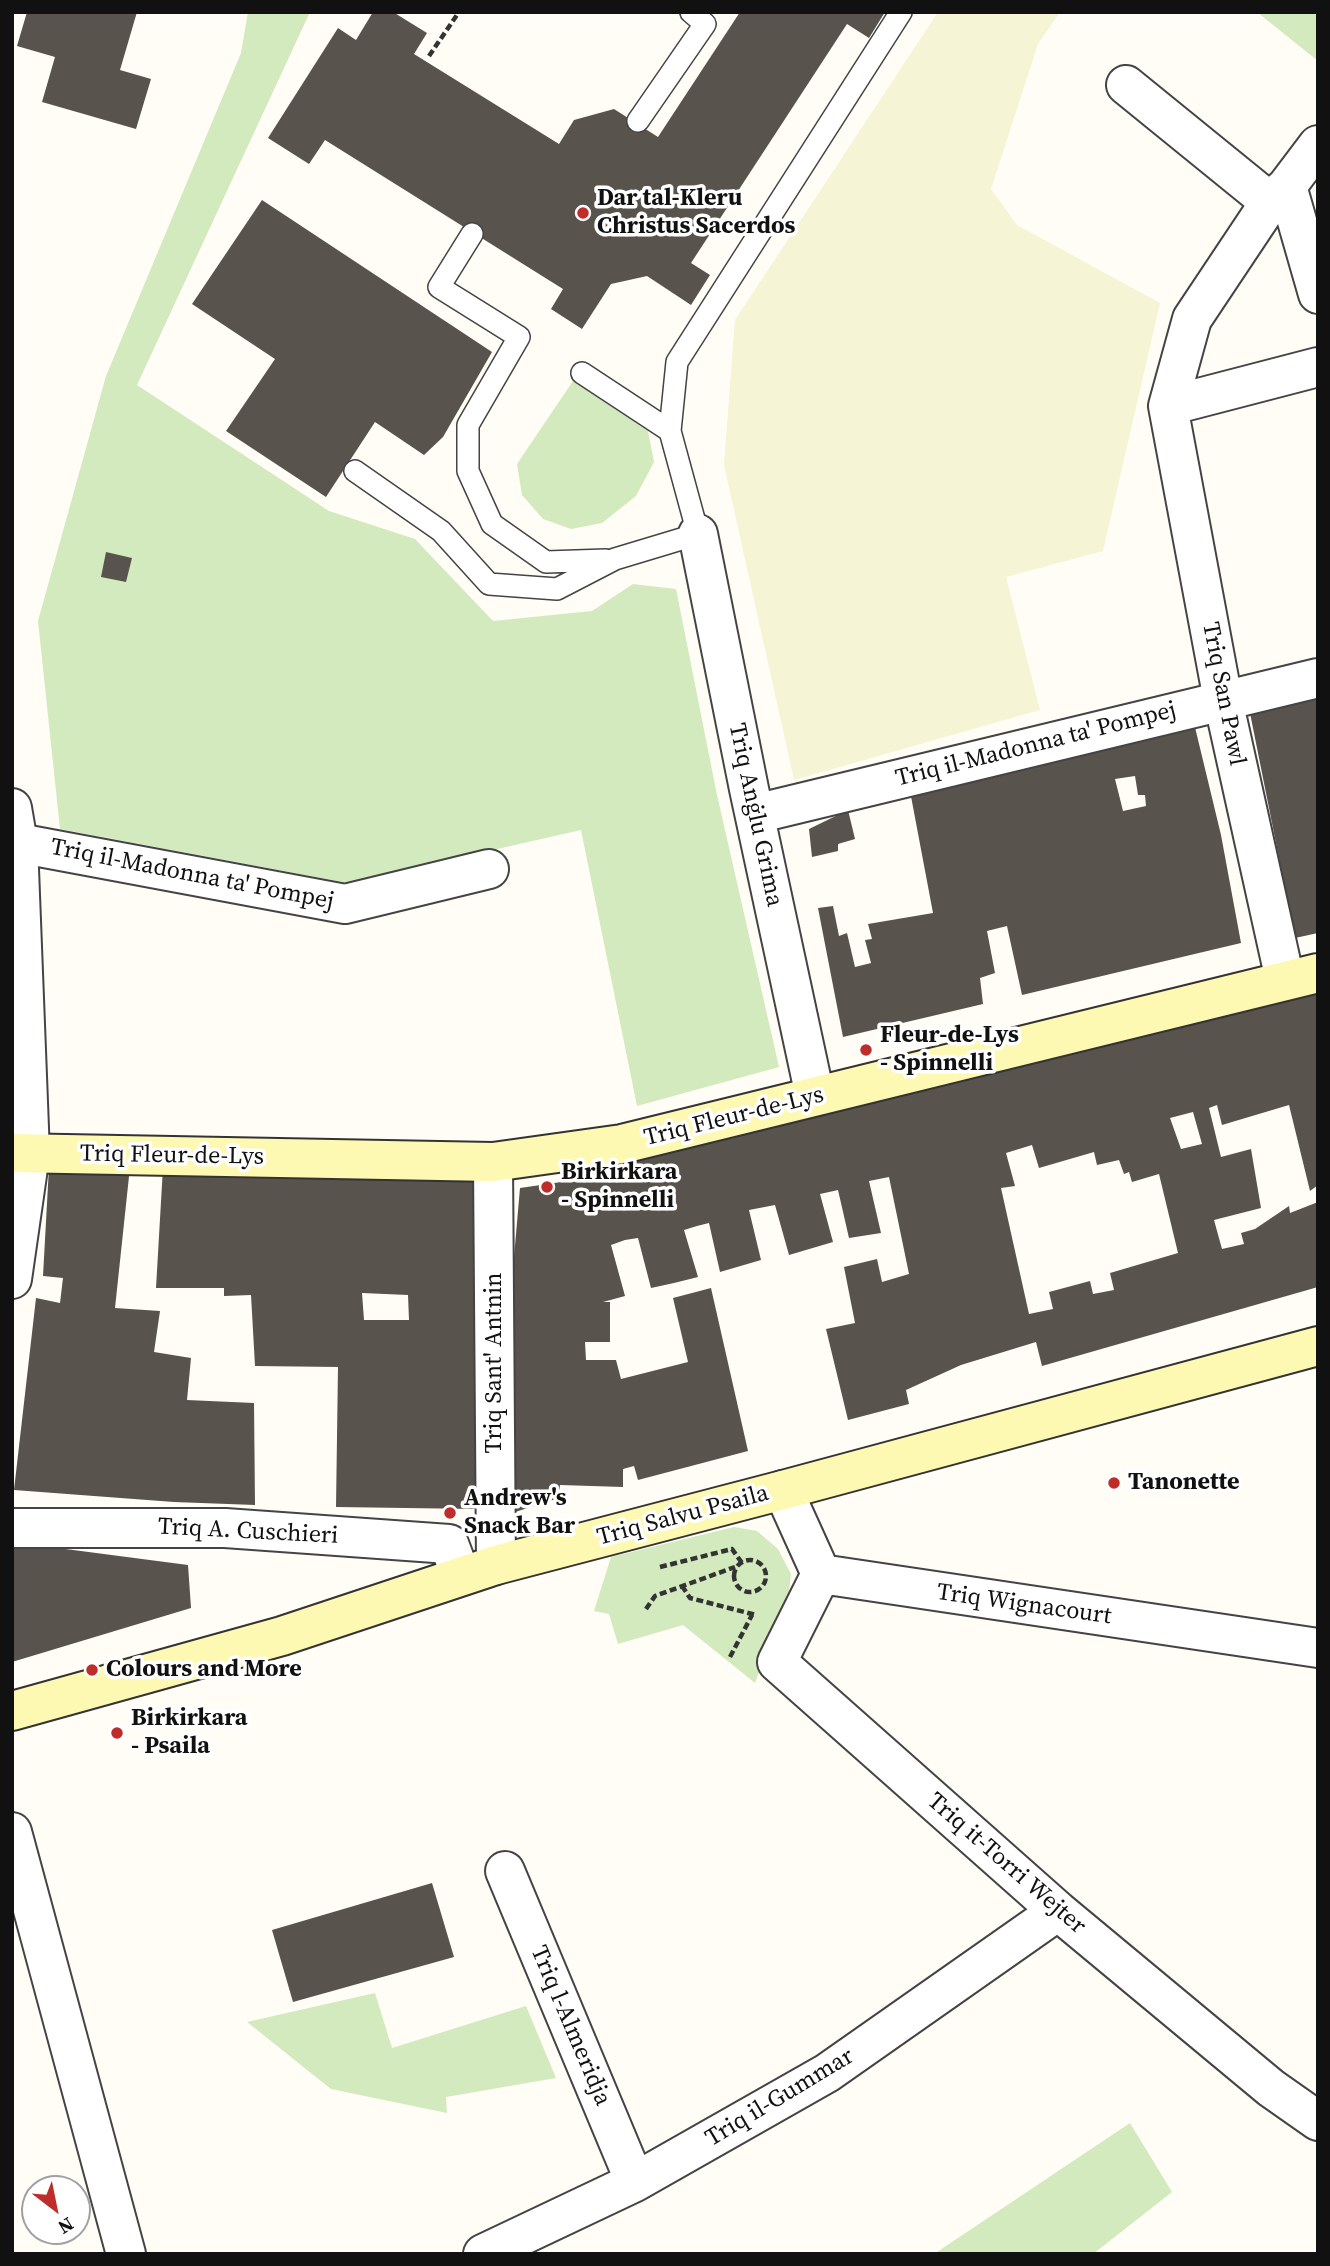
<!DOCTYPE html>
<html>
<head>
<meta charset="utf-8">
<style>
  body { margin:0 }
  #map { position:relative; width:1330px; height:2266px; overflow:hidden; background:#fffdf5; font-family:"Source Serif 4",serif }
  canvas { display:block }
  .frame { position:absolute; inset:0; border:14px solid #111; pointer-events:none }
  .north { position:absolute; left:21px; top:2175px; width:70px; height:70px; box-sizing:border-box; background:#fff; border:2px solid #a0a0a0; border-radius:50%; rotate:148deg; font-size:19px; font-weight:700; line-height:28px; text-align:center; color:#111 }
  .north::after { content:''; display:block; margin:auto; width:24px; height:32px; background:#bf2d2a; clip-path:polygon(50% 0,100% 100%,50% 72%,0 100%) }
</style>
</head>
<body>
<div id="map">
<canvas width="1330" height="2266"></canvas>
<div class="frame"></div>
<div class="north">N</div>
</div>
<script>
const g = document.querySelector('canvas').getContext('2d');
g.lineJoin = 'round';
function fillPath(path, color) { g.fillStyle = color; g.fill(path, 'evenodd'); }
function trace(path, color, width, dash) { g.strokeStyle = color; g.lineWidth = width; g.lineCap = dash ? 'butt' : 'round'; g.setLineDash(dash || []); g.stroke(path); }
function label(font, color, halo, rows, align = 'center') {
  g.font = font + ' "Source Serif 4",serif'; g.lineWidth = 7; g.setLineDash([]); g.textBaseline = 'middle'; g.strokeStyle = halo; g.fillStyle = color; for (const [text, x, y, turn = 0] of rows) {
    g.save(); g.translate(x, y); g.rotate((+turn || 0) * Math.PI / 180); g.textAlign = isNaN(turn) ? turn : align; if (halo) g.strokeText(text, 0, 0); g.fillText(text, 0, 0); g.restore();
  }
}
fillPath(new Path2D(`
  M938,12H1060L1038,44L991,189L1017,225L1160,303L1103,551L1006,577L1040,710L794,780L724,465L735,320Z`), '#f5f4d4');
fillPath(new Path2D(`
  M248,12H310L137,385L329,511L415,539L493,621L592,611L633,584L676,589L717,795L779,1067L637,1106L581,830L348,883L60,829L38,621L106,376L241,53Z
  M1257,12H1318V61Z
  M573,381L648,431L654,462L636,496L602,523L571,529L543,519L522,495L517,464Z
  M734,1527L757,1531L778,1549L791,1574L789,1591L755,1683L683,1625L618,1644L609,1614L594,1611L611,1557Z
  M375,1993L392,2048L526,2006L556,2078L446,2097L447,2113L331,2089L247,2022Z
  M1130,2123L1172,2192L1093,2254H934Z`), '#d2eabe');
fillPath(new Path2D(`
  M27,12H137L120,70L151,79L136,129L42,102L55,57L17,46Z
  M373,12H393L427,33L414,54L559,144L574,120L614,109L658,137L740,12H885L869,38L847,24L691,263L710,275L691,305L647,276L611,284L582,329L551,309L563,289L325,140L309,164L268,138L338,28L356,40Z
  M262,200L492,352L443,437L424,455L375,422L326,497L226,431L275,359L192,304Z
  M106,552L132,558L126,582L101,577Z
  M1318,692V933L1295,938L1249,708Z
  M1193,719L1221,835L1241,943L1022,995L1007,926L987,931L995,973L980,978L983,1004L843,1037L818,908L833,906L839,936L847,933L855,967L871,963L865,940L872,939L868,924L933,913L910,791ZM1135,776L1138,795H1145L1146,806L1123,811L1115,779Z
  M848,810L855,839L838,844V851L812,857L809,829Z
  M1318,993V1185L1310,1191L1289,1105L1222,1125L1217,1105L1209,1108L1221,1157L1251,1149L1261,1208L1214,1220L1222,1249L1244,1244L1241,1233L1255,1229L1289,1206L1290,1213L1318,1202V1287L1042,1366L1036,1342L961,1365L906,1390L909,1404L848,1420L826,1329L855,1323L844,1267L877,1259L882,1282L909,1274L889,1177L869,1181L881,1233L849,1238L838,1190L820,1194L833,1242L789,1255L775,1205L749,1210L761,1260L720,1272L709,1223L697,1226L684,1230L698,1277L674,1283L651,1288L638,1238L625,1240L611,1245L625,1296L603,1302H610V1342H585L586,1360H616L621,1379L688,1362L673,1298L711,1288L748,1451L638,1480L634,1466L623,1469V1487L560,1485L559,1498L512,1513L510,1303L520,1188L575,1180L607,1160ZM1193,1112L1202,1144L1181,1149L1170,1118ZM1032,1145L1039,1168L1094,1152L1097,1165L1119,1160L1124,1174L1129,1172L1132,1182L1159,1174L1178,1253L1110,1273L1114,1290L1093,1294L1090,1281L1049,1292L1053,1309L1029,1314L1001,1188L1015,1186L1006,1153Z
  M49,1167H130L115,1308L160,1311L154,1352L191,1358L187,1400L254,1403L255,1505L174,1502L14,1490L36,1298L60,1303L63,1278L43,1276Z
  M163,1167L474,1172L477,1290L475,1509L336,1507L338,1367L255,1366L251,1295L224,1296V1288H156ZM362,1293L408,1295L409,1320H364Z
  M12,1542L188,1565L191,1608L12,1662Z
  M432,1883L454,1957L293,2002L272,1930Z`), '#59534d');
const service = new Path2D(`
  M638,121L705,24L691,12
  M472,234L439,287L519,337L468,425V471L492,524L546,562L606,560
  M670,431L677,362L901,12
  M355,471L441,531L489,584L557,589L615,559L698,534L670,431L582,373`);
const minor = new Path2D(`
  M1126,85L1270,202
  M1318,145L1287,186L1318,294
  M1168,406L1318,367
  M698,534L749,789L815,1096
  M12,808L18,843L30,1154L12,1279
  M755,814L1318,678
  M18,843L345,904L489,869
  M1285,980L1223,700L1168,406L1192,319L1270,202L1287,186
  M493,1162L496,1565
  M783,1490L821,1574L1318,1648
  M12,1528H225L449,1544L461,1576
  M821,1574L777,1662L1058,1911L1271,2088L1318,2121
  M12,1832L126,2254
  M505,1871L635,2182
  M483,2254L635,2182L827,2073L1058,1911`);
const secondary = new Path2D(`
  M12,1153L493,1162L622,1144L1318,973
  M12,1711L282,1636L496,1565L783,1490L1318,1346`);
trace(service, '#444', 24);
trace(minor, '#444', 42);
trace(secondary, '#333', 42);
trace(new Path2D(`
  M429,56L459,12
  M734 1576a16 16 0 1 1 32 0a16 16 0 1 1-32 0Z
  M660,1567L732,1549L742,1563
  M682,1586L690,1598L756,1615
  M646,1609L655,1596L735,1567
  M730,1657L752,1615`), '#333', 4.5, [7, 3.5]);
trace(service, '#fff', 21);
trace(minor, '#fff', 38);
trace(secondary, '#fdf9b2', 38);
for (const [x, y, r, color] of [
  [583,213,7,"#bf2d2a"],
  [866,1050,7,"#bf2d2a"],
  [547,1187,7,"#bf2d2a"],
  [1114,1483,7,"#bf2d2a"],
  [450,1513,7,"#bf2d2a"],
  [92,1670,7,"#bf2d2a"],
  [117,1733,7,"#bf2d2a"]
]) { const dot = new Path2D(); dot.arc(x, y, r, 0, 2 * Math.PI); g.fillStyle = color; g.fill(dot); trace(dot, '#fff', 2.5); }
label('bold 24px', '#111', '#fff', [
  ["Dar tal-Kleru",597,199],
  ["Christus Sacerdos",597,227],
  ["Fleur-de-Lys",880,1036],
  ["- Spinnelli",880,1064],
  ["Birkirkara",561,1173],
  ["- Spinnelli",561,1201],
  ["Tanonette",1128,1483],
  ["Andrew's",464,1499],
  ["Snack Bar",464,1527],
  ["Colours and More",106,1670],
  ["Birkirkara",131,1719],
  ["- Psaila",131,1747]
], 'left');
label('24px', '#111', '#fff', [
  ["Triq San Pawl",1223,694,79],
  ["Triq il-Madonna ta' Pompej",1036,745,-14],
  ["Triq Anġlu Grima",755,815,78],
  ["Triq il-Madonna ta' Pompej",192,875,11],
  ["Triq Fleur-de-Lys",734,1117,-14],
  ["Triq Fleur-de-Lys",172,1156,1],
  ["Triq Sant' Antnin",495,1363,-90],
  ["Triq Salvu Psaila",683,1516,-15],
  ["Triq A. Cuschieri",248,1532,3],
  ["Triq Wignacourt",1024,1605,8],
  ["Triq it-Torri Wejter",1006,1864,41],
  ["Triq l-Almeridja",570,2026,67],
  ["Triq il-Gummar",780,2098,-31]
]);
</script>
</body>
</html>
